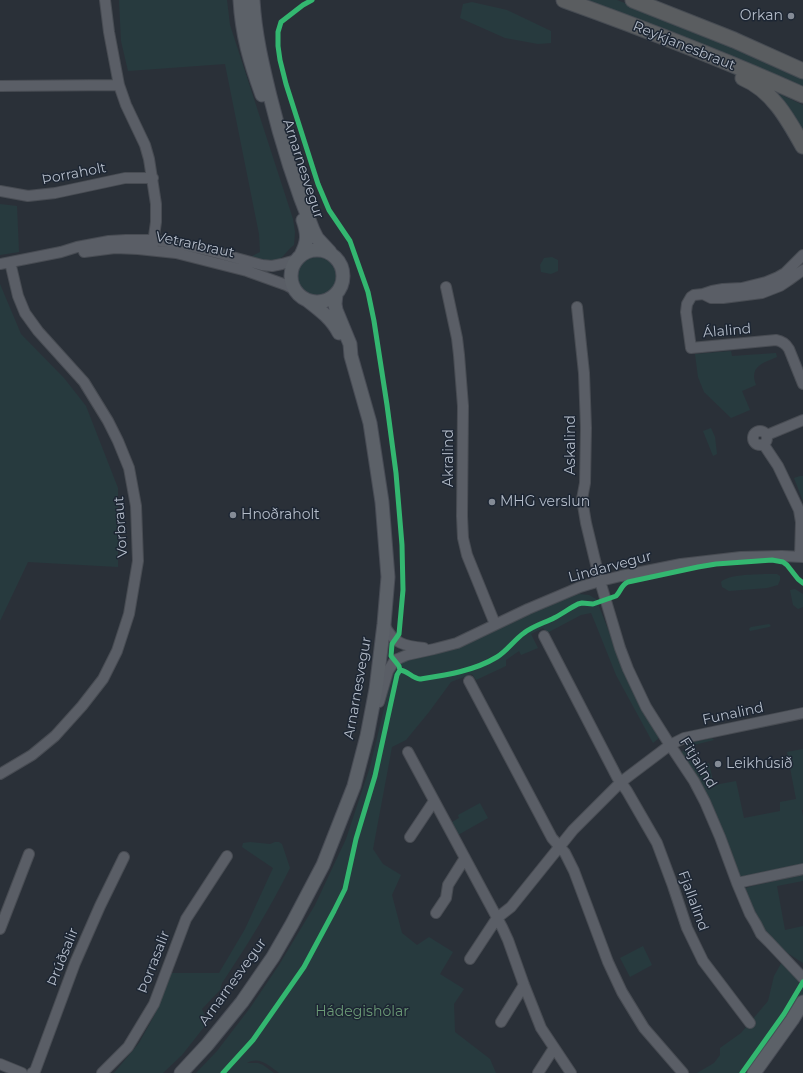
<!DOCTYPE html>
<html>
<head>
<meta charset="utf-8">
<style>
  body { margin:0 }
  canvas { display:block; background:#2a3038 }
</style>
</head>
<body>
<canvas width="803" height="1073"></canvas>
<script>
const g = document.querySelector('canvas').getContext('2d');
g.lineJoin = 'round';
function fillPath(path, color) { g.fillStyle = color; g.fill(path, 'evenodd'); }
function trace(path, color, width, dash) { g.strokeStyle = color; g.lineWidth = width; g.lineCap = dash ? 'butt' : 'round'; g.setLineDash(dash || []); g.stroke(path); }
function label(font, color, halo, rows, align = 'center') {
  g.font = font + ' Montserrat,sans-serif'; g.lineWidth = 3; g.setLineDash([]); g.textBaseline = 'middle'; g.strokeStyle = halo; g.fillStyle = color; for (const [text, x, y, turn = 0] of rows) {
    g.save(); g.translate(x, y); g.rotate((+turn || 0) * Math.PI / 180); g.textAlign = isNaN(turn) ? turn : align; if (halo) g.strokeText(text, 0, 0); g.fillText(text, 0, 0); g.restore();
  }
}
fillPath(new Path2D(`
  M119,0H227L230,25L293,219L295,232L294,245C286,251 284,257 276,262L250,257L260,252L259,234L225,64L128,71L121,41Z
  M574,0H617L630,5L803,76V90Z
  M472,2L507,10L551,31V43L538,44L505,38L460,18L463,4Z
  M773,91L803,105V143Z
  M0,204L17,206L19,252L0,255Z
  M296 276a21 21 0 1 1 42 0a21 21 0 1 1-42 0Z
  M552,257L558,260V271L551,274L541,272L540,265L544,258Z
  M0,284L21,334L64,378L86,406L118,488V567L28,562L0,621Z
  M731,351L732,356L776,353L777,357C763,363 749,366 756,385L742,391L750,410L731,418L704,392L698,377L695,354Z
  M711,428L715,437L717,454L713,456L703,431Z
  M800,476H803V501L794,478Z
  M764,574H777L780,576V580L778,585L767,588L729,591L722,587L721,582C729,574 753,575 764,574Z
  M795,589L803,594V607L798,609L793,605L790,590Z
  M579,594L589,595L596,599L610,634L631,688L659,738L653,743L616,675L594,620L591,613L581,615L547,633L543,628L531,634L538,648L521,655L519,651L506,660V666L476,680L472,674L451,682L429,712L406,740L392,747L373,849L383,864L401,875L392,895L402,933L417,945L429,937L453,952L440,974L464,989L454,1004L455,1032L490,1059L496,1073H279C269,1066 260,1056 247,1063H258L263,1065L274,1073H196L217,1051L250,1008L279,965L315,905L346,839L370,767L393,671L399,664L403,661Z
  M769,624L771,626L769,627L750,631L749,629L751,627Z
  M712,738L714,740L694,745L699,765L709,763L714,785L736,781L744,818L780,811V802L796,799L787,752L803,749V810H802L803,816V865L741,878L738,875L681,752L685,750L686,745L689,743Z
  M480,803L488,818L458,835L452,822L459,818L458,815Z
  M250,842L270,844L275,842H279L282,844L290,868C270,908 247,946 222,983L220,990L202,1009L208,1022L182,1055L163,1073H114L139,1043L154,1016L171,973H219L245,929L273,868L242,847L243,843Z
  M803,875V881L777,886L785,930L803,926V963C783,951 764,936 754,915C750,907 748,899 744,891L746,888L752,886Z
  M643,946L652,965L630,977L620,958Z
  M783,960L803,983V997L751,1073H697L714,1063L720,1055V1048L741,1033L768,1001L774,976Z`), '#273a3e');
const minor = new Path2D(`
  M105,0L109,32L119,85L126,105L145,145L149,159L156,204V222L152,250
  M0,86L119,85
  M0,191L28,196L55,193L125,178H153
  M84,252L115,248L138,249L176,253L247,271L286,285L295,290
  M803,255L785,273L778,277L766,282L742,288L723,289L712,291L703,294L694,295L691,297L687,304L686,312L691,348L776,340C782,341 786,344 789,349L803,384
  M0,264L61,252L77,247L109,241L126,240H153L176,243L214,252L262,265L272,266L282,264L296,260
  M446,287L457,338L459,355L463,406L462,516L463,538L467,555L495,624
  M703,294L711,298H723L762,293L780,286L789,280L803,270
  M577,307L584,373L586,428L585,483L582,499L586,523L600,581L620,648L628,669L646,707L670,745L694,781L705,802L720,837L737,883L750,914L756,924L761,934L769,942L803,978
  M753 438a7 7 0 1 1 14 0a7 7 0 1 1-14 0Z
  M767,435L803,420
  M764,445L778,466L799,510L801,522L800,557
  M384,624C393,644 405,646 424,648
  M544,636L617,777L627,791L657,843L673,886L687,928L703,961L750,1023
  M469,681L552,838L565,853L574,871L608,962L622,992L644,1028L683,1073
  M379,702L388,671L395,660L400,658L407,655L434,649L457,643L528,609L580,587L600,581L621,576L681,564L741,557L782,556L803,557
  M408,752L502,927L508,940L524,985L541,1028L571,1073
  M0,774L32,755L55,736L82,706L103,679L117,651L129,614L138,561L136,506L129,468L118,441L108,421L84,382L38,331L25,313L18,296L10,262
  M410,837L434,801
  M737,883L803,869
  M436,913L446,898L448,885L465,858
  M0,929L29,854
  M470,959L497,918L511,907L573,830L621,782L670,745L684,738L803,713
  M501,1022L524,985
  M0,1064L22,1073
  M32,1073L35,1071L75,963L100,906L124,857
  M102,1073L128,1047L154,1004L186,919L227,856
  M538,1073L554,1048`);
const major = new Path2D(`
  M240,0C242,35 250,62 262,95
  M253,0C255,34 262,63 270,96C281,141 295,186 313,230L317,238L330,252
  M291 276a26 26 0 1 1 52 0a26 26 0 1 1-52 0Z
  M301,255C308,241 308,235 303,220
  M307,300C320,310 332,319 339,333
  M181,1073L207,1045L242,1002L273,957L292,924L323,865L354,786L367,736L376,689L384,624L388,577L382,502L370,423L351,356L350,344L336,310L335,304L336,294
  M754,1073L792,1020L803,1002`);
const highway = new Path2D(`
  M564,0C645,29 725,60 803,95
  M633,0L734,40L803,71
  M743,78C772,90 788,119 803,146`);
trace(minor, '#484c53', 12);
trace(major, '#484c55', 15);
trace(highway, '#474c53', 17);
trace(minor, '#5a5e66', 10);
trace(major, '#5c6168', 13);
trace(highway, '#5a5d60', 15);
trace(new Path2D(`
  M312,0L303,5L281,22L278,32V46L280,60L286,84L318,184L329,210L350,241L368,292L374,321L387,405L396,473L402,545L403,590L399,634L392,644L391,656L399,666L400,670C408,671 412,678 420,679C446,675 474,671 497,657C507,651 514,640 524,633C533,626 544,623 554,618C562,614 570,608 578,604L582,603L593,604L616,596C621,591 621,585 628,582L698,567L716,564L772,560L783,562L787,565L798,579L803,583
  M223,1073L253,1040L304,967L334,911L345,889L356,839L375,776L397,675L400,670
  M742,1073L784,1014L803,982`), '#33b770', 5);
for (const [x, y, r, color] of [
  [791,16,4,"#848b96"],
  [492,502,4,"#848b96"],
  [233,515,4,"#848b96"],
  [718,764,4,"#848b96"]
]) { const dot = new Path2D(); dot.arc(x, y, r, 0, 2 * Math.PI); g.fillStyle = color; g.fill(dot); trace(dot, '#1d2633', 1.5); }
label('14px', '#b4bcc9', '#1d2633', [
  ["Orkan",783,16,"right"],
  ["MHG verslun",500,502],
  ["Hnoðraholt",241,515],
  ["Leikhúsið",726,764]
], 'left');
label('14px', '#b4bcc9', '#1d2633', [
  ["Reykjanesbraut",684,46,22],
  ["Arnarnesvegur",303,169,72],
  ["Þorraholt",74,174,-11],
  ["Vetrarbraut",195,245,12],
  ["Álalind",727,331,-5],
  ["Askalind",571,445,-90],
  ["Akralind",449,458,-90],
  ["Vorbraut",121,527,-94],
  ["Lindarvegur",610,567,-15],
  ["Arnarnesvegur",358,688,-80],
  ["Funalind",733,714,-12],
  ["Fitjalind",698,763,58],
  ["Fjallalind",693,901,70],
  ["Þrúðsalir",63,957,-68],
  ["Þorrasalir",154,962,-69],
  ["Arnarnesvegur",233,982,-54]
]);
label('14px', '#6b9a76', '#1d2633', [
  ["Hádegishólar",362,1012]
]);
</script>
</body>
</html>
